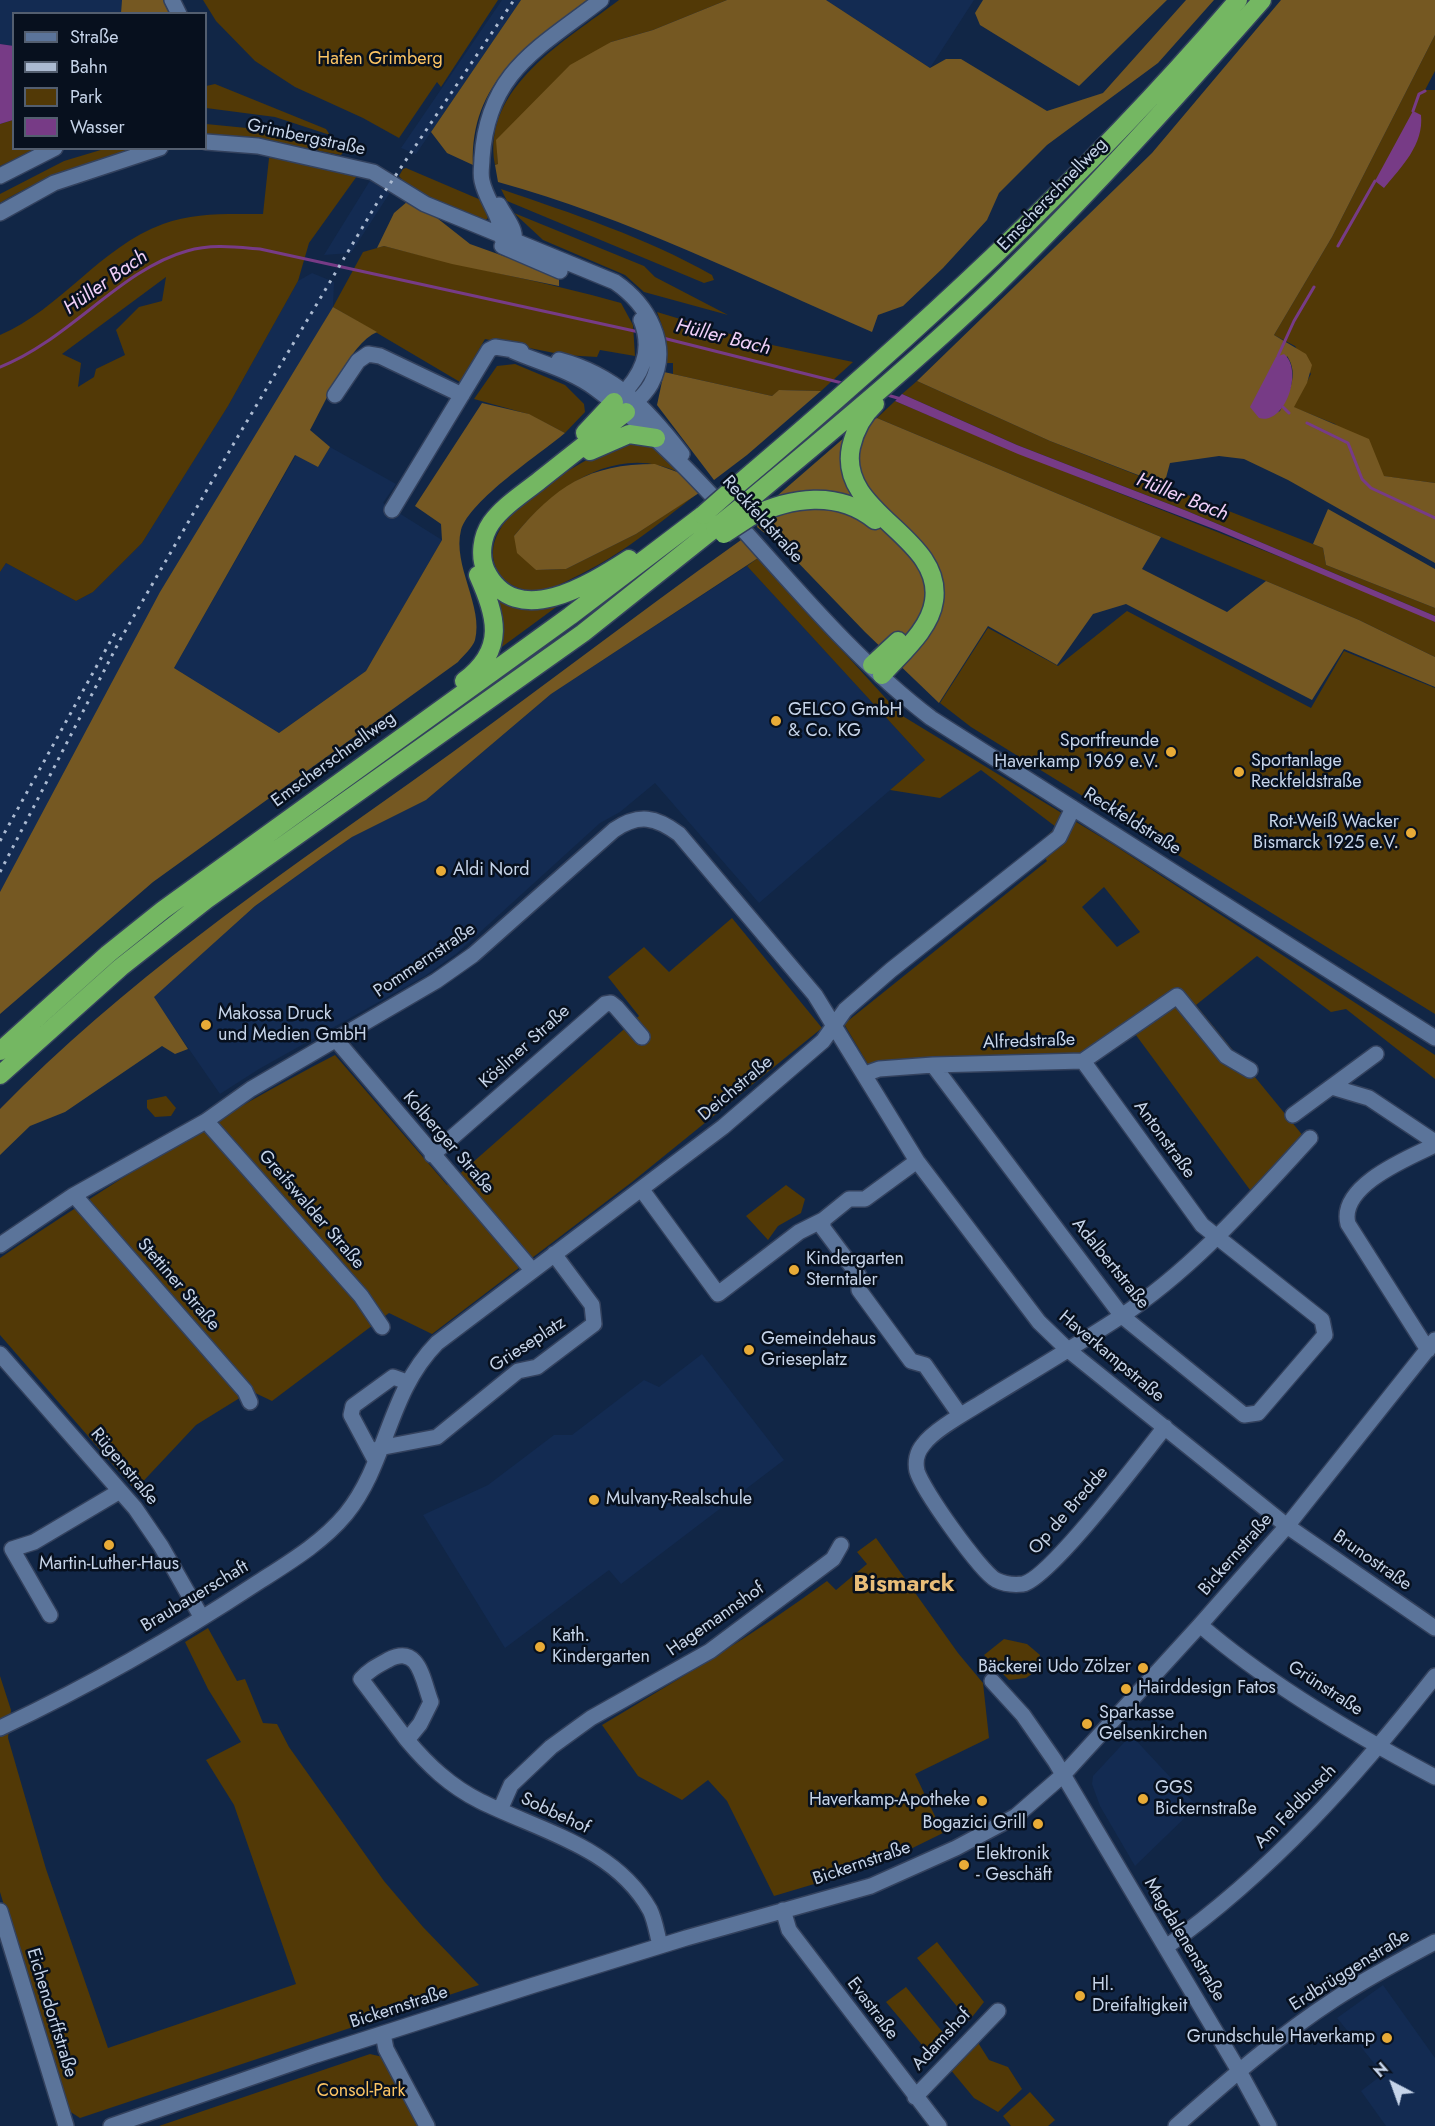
<!DOCTYPE html>
<html>
<head>
<meta charset="utf-8">
<style>
  body { margin:0 }
  #map { position:relative; width:1435px; height:2126px; overflow:hidden; background:#112646; font-family:Jost,sans-serif }
  canvas { display:block }
  .legend { position:absolute; left:12px; top:12px; width:195px; height:138px; box-sizing:border-box; background:#07101e; border:2px solid #535e6f; margin:0; padding:8px 10px; list-style:none; font-size:18px; color:#c6d4e9 }
  .legend li { display:flex; align-items:center; gap:12px; height:30px }
  .legend b { width:30px; border:2px solid #535e6f }
  .north { position:absolute; left:1363px; top:2054px; width:60px; height:60px; -webkit-text-stroke:4px #07101e; paint-order:stroke; rotate:319deg; font-size:16px; font-weight:700; line-height:24px; text-align:center; color:#c6d4e9 }
  .north::after { content:''; display:block; margin:auto; width:21px; height:27px; background:#c6d4e9; clip-path:polygon(50% 0,100% 100%,50% 72%,0 100%) }
</style>
</head>
<body>
<div id="map">
<canvas width="1435" height="2126"></canvas>
<ul class="legend">
<li><b style="height:8px;background:#5b749a"></b>Straße</li>
<li><b style="height:8px;background:#abbad1"></b>Bahn</li>
<li><b style="height:16px;background:#523906"></b>Park</li>
<li><b style="height:16px;background:#773b86"></b>Wasser</li>
</ul>
<div class="north">N</div>
</div>
<script>
const g = document.querySelector('canvas').getContext('2d');
g.lineJoin = 'round';
function fillPath(path, color) { g.fillStyle = color; g.fill(path, 'evenodd'); }
function trace(path, color, width, dash) { g.strokeStyle = color; g.lineWidth = width; g.lineCap = dash ? 'butt' : 'round'; g.setLineDash(dash || []); g.stroke(path); }
function label(font, color, halo, rows, align = 'center') {
  g.font = font + ' Jost,sans-serif'; g.lineWidth = 5; g.setLineDash([]); g.textBaseline = 'middle'; g.strokeStyle = halo; g.fillStyle = color; for (const [text, x, y, turn = 0] of rows) {
    g.save(); g.translate(x, y); g.rotate((+turn || 0) * Math.PI / 180); g.textAlign = isNaN(turn) ? turn : align; if (halo) g.strokeText(text, 0, 0); g.fillText(text, 0, 0); g.restore();
  }
}
fillPath(new Path2D(`
  M0,0H122L121,13L14,14L13,46L0,44Z
  M502,0H521L416,154L401,148Z
  M826,0H974L930,68Z
  M371,179L391,191L351,253L324,255Z
  M312,273L334,282L333,307L0,892V572L6,563L76,601L93,592L142,543L228,406L298,281Z
  M330,447L396,484L383,503L442,540L366,671L279,733L174,668L296,455L318,467Z
  M747,566L925,760L759,903L655,783L620,812L600,823L456,954L425,976L259,1069L220,1094L153,997L255,906L323,857L352,837L426,800L551,694Z
  M702,1354L784,1460L621,1584L609,1570L505,1648L423,1515L488,1485L554,1435H572L644,1380L659,1387Z
  M1131,1735L1197,1806L1135,1866L1100,1806L1092,1784L1093,1776Z
  M1383,1985L1435,2058V2126H1386L1361,2091L1383,2074L1337,2018Z`), '#132b52');
fillPath(new Path2D(`
  M203,0H498L441,87L437,82L399,138L363,118L295,87L255,61L216,21Z
  M619,0H727L653,30L611,42L497,140L498,164L495,165C481,87 567,40 619,0Z
  M1435,35V71L1425,90H1435V483L1383,476L1335,424L1293,407L1311,374L1295,346L1274,335L1332,237Z
  M215,84L326,129L330,135L275,117L206,108V86Z
  M13,120L14,148L37,149L0,166V124Z
  M206,124L257,129L346,149L341,155L255,139L206,135Z
  M104,149H137C89,163 43,177 0,203V194L64,161Z
  M269,158L304,160L357,176L309,243L298,281L228,406L142,543L93,592L76,601L6,563L0,572V335C61,309 100,247 163,224C195,212 229,214 263,214ZM166,277L162,301L139,307L116,330L125,355L96,369L94,377L78,387L81,363L62,354Z
  M406,168L481,200L488,218L483,222C455,212 417,200 399,176L403,169Z
  M501,189C573,214 645,237 712,275L714,280L704,283L507,201Z
  M514,213L644,266L655,277L728,315L644,292L625,275L543,240Z
  M384,246C463,267 543,281 621,303L633,325L635,356L600,350L597,357L564,355L485,339L460,382L333,307L363,252Z
  M657,312L753,341L853,362L821,391L780,390L772,396L673,374V363H666L664,331Z
  M515,364L565,385L584,404L585,412L565,433L528,414L474,399L497,366Z
  M917,381L1050,441L1323,548L1326,565L1435,608V616L1187,511L1017,445L902,394Z
  M895,401C1066,475 1241,539 1413,611L1435,622V657L1359,620L877,418Z
  M625,440L653,447L680,473C616,441 553,489 514,536L536,570L566,569L636,534L698,493C657,525 620,556 573,578C563,583 550,590 539,591C524,592 507,586 499,573C465,517 587,460 625,440Z
  M758,558L901,715L1114,845L1435,1055V1079L1346,1009L1331,1012L1257,956L1196,1005L1304,1137L1253,1194L1130,1027L1085,1054L869,1066L844,1024L1047,861L1036,846L1056,827L981,770L940,798L890,790L925,760L747,566ZM1104,887L1140,932L1117,947L1082,907Z
  M492,591L574,594L495,652C503,624 501,618 492,591Z
  M1127,611L1311,708L1344,651L1435,688V1014L971,727L940,703L988,628L1058,666Z
  M732,918L822,1028L632,1182L432,1334L389,1313L272,1401L251,1391L196,1425L135,1490L0,1335V1258C109,1185 219,1115 335,1055L447,1185L639,1016L608,977L644,947L669,972Z
  M166,1096L176,1108L171,1116L155,1117L147,1108V1100Z
  M786,1185L805,1199L801,1213L778,1226L768,1240L746,1216Z
  M876,1538L958,1653L983,1683L989,1738L915,1774L943,1833L878,1865L774,1896L727,1801L708,1780L682,1800L638,1776L602,1725C679,1679 755,1634 827,1581L836,1590L867,1564L857,1552Z
  M208,1628L237,1681L245,1679L263,1723L277,1724L289,1747L384,1881L423,1927L479,1985L80,2118L66,2109L0,1892V1676L11,1710L8,1738L46,1869L108,2048L296,1984L234,1805L206,1760L241,1742L208,1689L185,1642Z
  M1004,1639L1027,1644L1040,1655L1036,1671L1026,1678L1009,1680L984,1655Z
  M937,1942L984,2002L969,2021L917,1958Z
  M906,1987L949,2040L933,2058L886,2002Z
  M977,2041L989,2060L1008,2067L1022,2089L998,2112L974,2098L950,2069Z
  M370,2054L383,2057L420,2126H159Z
  M1030,2092L1055,2120L1048,2126H1011L1003,2116Z`), '#523906');
fillPath(new Path2D(`
  M122,0H163L169,13H121Z
  M521,0H587C528,46 470,81 473,165L447,153L431,132Z
  M727,0H826L930,68L946,59H961L1047,111L1103,93L1186,0H1214L1158,63L1047,145L999,193L987,220L943,268L903,306L878,315L872,332C748,278 628,218 498,182L495,165L498,164L496,140L570,65L611,42L653,30Z
  M983,0H1167L1079,86L980,25L975,13Z
  M1281,0H1435V35L1332,237L1274,335L1306,354L1312,365L1307,383L1294,407L1369,439L1384,476L1435,483V563L1288,480L1244,459L1219,456L1170,463L1164,485L1050,441L917,381L1152,153ZM1287,356C1300,375 1288,394 1280,411L1275,413Z
  M408,201L437,218L470,244L559,276V286L452,264L384,246L377,248L394,213Z
  M333,307L377,332C349,344 325,404 310,430L330,447L318,467L295,455L174,668L279,733L366,671L442,540L441,524L415,506L482,403L529,414L565,433C540,454 470,500 461,530C452,565 484,607 475,640C473,647 463,656 458,662L153,882L0,1014V892L160,592Z
  M664,372L772,396L779,390L821,391L747,455L714,480L657,405Z
  M877,418L1161,537L1142,569L1227,612L1266,581L1359,620L1435,657V687L1344,649L1312,700L1126,604L1093,614L1057,665L988,626L939,703L865,632L785,549L757,527L762,509L853,430Z
  M655,464L680,473L699,493L636,534L566,569L536,570L517,553L514,536C556,486 588,464 655,464Z
  M1328,509L1435,569V608L1326,565L1323,548L1313,544Z
  M741,540L758,558L551,694L426,800L352,837L323,857L255,906L154,997L188,1049L175,1054L162,1046L65,1112L30,1126L0,1155V1109C123,983 268,883 411,782C522,703 630,619 741,540Z`), '#755822');
fillPath(new Path2D(`
  M0,44L14,46L13,120L0,124Z
  M1413,111L1421,115C1424,145 1401,167 1384,188L1375,181Z
  M1284,354C1304,370 1285,426 1259,418L1250,407L1276,357Z
  M902,394L1017,445L1187,511L1435,616V622L1219,531L1018,454L895,401Z`), '#773b86');
trace(new Path2D(`
  M1413,111L1419,94L1425,91
  M1338,246L1375,181
  M663,338L846,384
  M1278,356L1294,321L1314,287
  M0,367C68,341 121,269 187,251C211,244 235,247 260,249L639,332
  M884,394L901,399
  M1283,407L1289,413
  M1307,423L1348,443L1362,479L1371,488L1435,518`), '#773b86', 3);
const minor = new Path2D(`
  M172,0L179,14
  M206,142L258,146L373,172L425,204L615,282C647,304 672,345 651,384C645,395 635,403 626,412
  M0,176L55,148
  M499,205C507,220 519,231 513,248
  M0,213L54,183L160,148
  M503,242C501,234 500,227 498,219C493,206 485,195 482,181C480,173 482,166 482,158C488,71 538,49 601,0
  M502,246L560,271
  M513,351C540,363 571,370 596,389C722,482 806,623 931,718L1435,1038
  M559,360C616,375 647,409 682,454
  M335,395L358,361L368,354L380,356L462,395
  M619,398C641,376 654,352 641,320
  M392,510L489,350L495,347L521,351
  M337,1041L532,1270
  M933,1065L1122,1316L1244,1415L1258,1413L1325,1335L1322,1320L1202,1225L1083,1061
  M865,1074L879,1069L933,1065L1083,1061L1177,996L1226,1056L1250,1070
  M1332,1087L1369,1098L1435,1142
  M1293,1115L1376,1054
  M206,1121L361,1296L382,1327
  M432,1155L605,1004L611,1003L616,1007L642,1037
  M642,1190L718,1294L799,1232L823,1220L849,1199H865L917,1161
  M74,1195L245,1391L250,1402
  M823,1220V1228L859,1276V1290L911,1361L925,1365L960,1415
  M0,1245L74,1195L206,1121L251,1089L436,981L473,955L614,830C639,813 656,817 679,834L815,995L917,1161L1039,1322L1067,1349L1287,1526L1435,1628
  M1428,1350L1348,1224C1338,1186 1408,1158 1435,1145
  M0,1354L135,1508L161,1546L202,1618
  M1165,1427C1143,1455 1050,1578 1023,1584C1014,1585 1004,1584 996,1580C980,1571 922,1489 917,1471C915,1462 917,1452 923,1445C934,1429 972,1409 989,1398C1033,1371 1077,1345 1120,1317C1193,1269 1251,1202 1310,1138
  M379,1448L437,1437L518,1371L537,1367L594,1324L592,1305L554,1254
  M375,1460L351,1415L353,1406L393,1377L407,1382
  M50,1615L12,1549L34,1542L120,1491
  M1200,1625C1267,1683 1357,1736 1435,1777
  M992,1681L1023,1715L1055,1761L1239,2071L1269,2126
  M0,1728C89,1686 175,1637 257,1583C288,1563 322,1543 346,1514C388,1462 387,1394 437,1343L723,1127L823,1041L845,1010L891,970L1059,837L1073,808
  M407,1740L361,1679C369,1670 377,1666 388,1660C419,1644 422,1678 431,1702L420,1724L407,1740C428,1765 450,1786 480,1801C540,1831 615,1847 650,1910C655,1920 657,1934 660,1945
  M500,1810L511,1785L551,1747L591,1718L710,1651L833,1559L841,1545
  M783,1910L789,1930L939,2126
  M0,1911L66,2126
  M1166,1947C1271,1872 1356,1777 1435,1676
  M383,2034L386,2049L427,2126
  M915,2097L998,2011
  M111,2126L316,2055L534,1985L686,1938L871,1886L956,1848L1016,1816L1063,1775L1200,1625L1287,1526L1435,1340
  M1176,2126C1227,2081 1278,2036 1335,1999C1367,1978 1401,1960 1435,1942`);
const highway = new Path2D(`
  M875,404C862,416 855,430 851,447C837,514 944,536 934,601C930,630 900,654 882,675
  M626,412C597,435 568,458 540,480C524,493 503,506 491,523C482,536 479,556 486,571C516,631 590,584 629,559
  M585,433L614,402
  M590,451L629,434L656,438
  M728,493C909,340 1084,180 1238,0
  M741,507C827,435 914,364 995,286C1088,195 1176,98 1262,0
  M750,517C791,497 838,490 875,520
  M872,665L898,641
  M464,681C507,649 496,616 478,575
  M0,1051L108,954L163,910L570,616L703,515
  M0,1075L121,967L206,900L583,633L715,528`);
trace(minor, '#33415d', 18);
trace(highway, '#33415d', 21);
trace(minor, '#5b749a', 15);
trace(highway, '#74b762', 18);
trace(new Path2D(`
  M0,841L115,633
  M0,872L120,640L237,438L377,203L514,0`), '#abbad1', 3, [3, 6]);
const highwayBridge = new Path2D(`
  M703,515L728,493
  M715,528L741,507
  M724,534L750,517`);
trace(highwayBridge, '#33415d', 21, []);
trace(highwayBridge, '#74b762', 18);
for (const [x, y, r, color] of [
  [776,721,6,"#e8ab37"],
  [1171,752,6,"#e8ab37"],
  [1239,772,6,"#e8ab37"],
  [1411,833,6,"#e8ab37"],
  [441,871,6,"#e8ab37"],
  [206,1025,6,"#e8ab37"],
  [794,1270,6,"#e8ab37"],
  [749,1350,6,"#e8ab37"],
  [594,1500,6,"#e8ab37"],
  [109,1545,6,"#e8ab37"],
  [540,1647,6,"#e8ab37"],
  [1143,1668,6,"#e8ab37"],
  [1126,1689,6,"#e8ab37"],
  [1087,1724,6,"#e8ab37"],
  [1143,1799,6,"#e8ab37"],
  [982,1801,6,"#e8ab37"],
  [1038,1824,6,"#e8ab37"],
  [964,1865,6,"#e8ab37"],
  [1080,1996,6,"#e8ab37"],
  [1387,2038,6,"#e8ab37"]
]) { const dot = new Path2D(); dot.arc(x, y, r, 0, 2 * Math.PI); g.fillStyle = color; g.fill(dot); trace(dot, '#07101e', 2); }
label('18px', '#fdc564', '#07101e', [
  ["Hafen Grimberg",380,60],
  ["Consol-Park",361,2092]
]);
label('18px', '#c6d4e9', '#07101e', [
  ["Grimbergstraße",306,138,12],
  ["Emscherschnellweg",1053,195,-46],
  ["Reckfeldstraße",762,520,48],
  ["Emscherschnellweg",334,760,-36],
  ["Reckfeldstraße",1132,822,32],
  ["Pommernstraße",425,961,-34],
  ["Alfredstraße",1029,1042,-2],
  ["Kösliner Straße",525,1047,-42],
  ["Deichstraße",736,1089,-40],
  ["Antonstraße",1164,1140,54],
  ["Kolberger Straße",448,1143,49],
  ["Greifswalder Straße",311,1210,49],
  ["Adalbertstraße",1110,1264,51],
  ["Stettiner Straße",178,1285,49],
  ["Grieseplatz",528,1345,-33],
  ["Haverkampstraße",1111,1357,40],
  ["Rügenstraße",124,1467,50],
  ["Op de Bredde",1069,1511,-49],
  ["Bickernstraße",1236,1555,-49],
  ["Brunostraße",1372,1561,35],
  ["Braubauerschaft",195,1597,-31],
  ["Hagemannshof",716,1620,-35],
  ["Grünstraße",1325,1689,33],
  ["Am Feldbusch",1296,1807,-46],
  ["Sobbehof",555,1814,25],
  ["Bickernstraße",862,1864,-19],
  ["Magdalenenstraße",1184,1940,59],
  ["Erdbrüggenstraße",1350,1971,-32],
  ["Bickernstraße",399,2008,-18],
  ["Evastraße",872,2009,53],
  ["Eichendorffstraße",51,2013,73],
  ["Adamshof",942,2040,-47]
]);
label('18px', '#c6d4e9', '#07101e', [
  ["GELCO GmbH",788,711],
  ["& Co. KG",788,732],
  ["Sportfreunde",1159,742,"right"],
  ["Haverkamp 1969 e.V.",1159,763,"right"],
  ["Sportanlage",1251,762],
  ["Reckfeldstraße",1251,783],
  ["Rot-Weiß Wacker",1399,823,"right"],
  ["Bismarck 1925 e.V.",1399,844,"right"],
  ["Aldi Nord",453,871],
  ["Makossa Druck",218,1015],
  ["und Medien GmbH",218,1036],
  ["Kindergarten",806,1260],
  ["Sterntaler",806,1281],
  ["Gemeindehaus",761,1340],
  ["Grieseplatz",761,1361],
  ["Mulvany-Realschule",606,1500],
  ["Martin-Luther-Haus",109,1565,"center"],
  ["Kath.",552,1637],
  ["Kindergarten",552,1658],
  ["Bäckerei Udo Zölzer",1131,1668,"right"],
  ["Hairddesign Fatos",1138,1689],
  ["Sparkasse",1099,1714],
  ["Gelsenkirchen",1099,1735],
  ["GGS",1155,1789],
  ["Bickernstraße",1155,1810],
  ["Haverkamp-Apotheke",970,1801,"right"],
  ["Bogazici Grill",1026,1824,"right"],
  ["Elektronik",976,1855],
  ["- Geschäft",976,1876],
  ["Hl.",1092,1986],
  ["Dreifaltigkeit",1092,2007],
  ["Grundschule Haverkamp",1375,2038,"right"]
], 'left');
label('italic 20px', '#f1d0f9', '#07101e', [
  ["Hüller Bach",106,283,-35],
  ["Hüller Bach",723,338,14],
  ["Hüller Bach",1182,498,22]
]);
label('bold 24px', '#e8bd78', '#07101e', [
  ["Bismarck",904,1585]
]);
</script>
</body>
</html>
